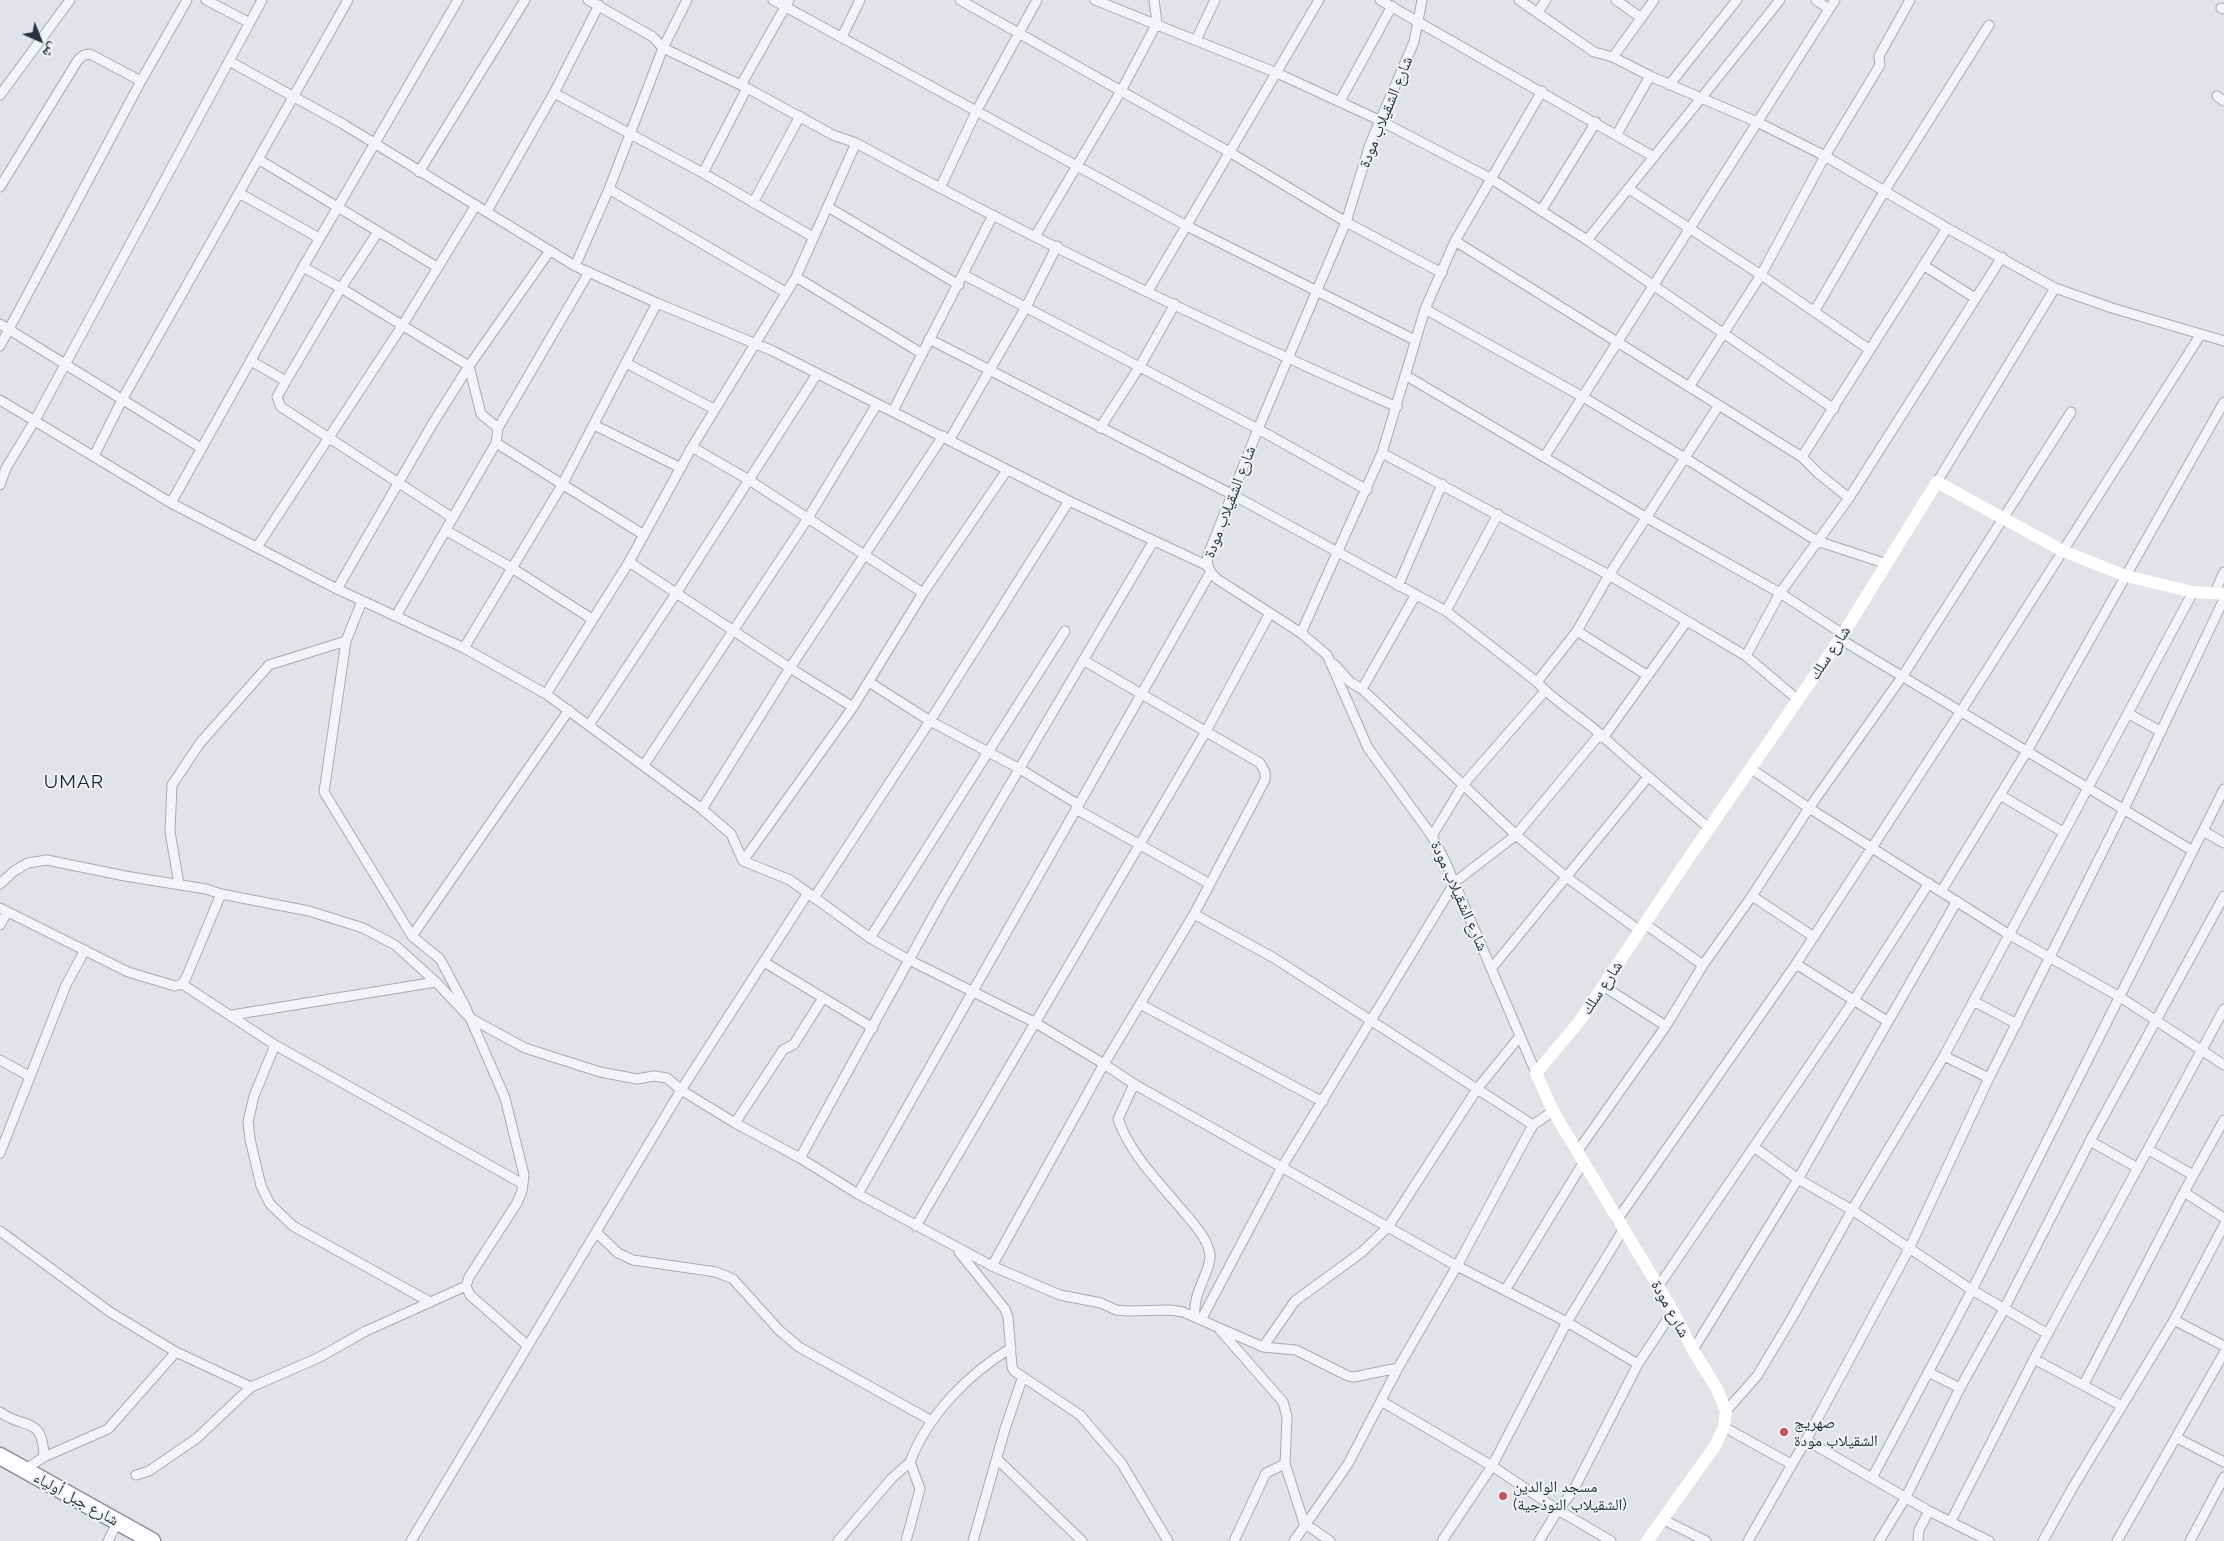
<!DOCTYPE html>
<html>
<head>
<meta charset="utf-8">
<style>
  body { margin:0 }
  #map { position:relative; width:2224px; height:1541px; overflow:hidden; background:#e1e3e8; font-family:Raleway,"Noto Naskh Arabic",sans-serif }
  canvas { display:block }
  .north { position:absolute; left:15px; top:15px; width:50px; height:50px; -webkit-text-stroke:4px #f0f2f6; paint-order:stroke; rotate:136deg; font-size:14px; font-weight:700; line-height:20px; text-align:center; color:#2b303e }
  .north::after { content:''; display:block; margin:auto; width:18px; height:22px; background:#2b303e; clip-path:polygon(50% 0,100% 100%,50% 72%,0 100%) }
</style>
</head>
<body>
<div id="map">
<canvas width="2224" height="1541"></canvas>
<div class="north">ش</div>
</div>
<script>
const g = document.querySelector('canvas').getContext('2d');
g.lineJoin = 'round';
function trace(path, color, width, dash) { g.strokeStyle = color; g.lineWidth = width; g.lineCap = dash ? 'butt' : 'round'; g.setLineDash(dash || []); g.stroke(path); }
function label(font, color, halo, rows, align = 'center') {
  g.font = font + ' Raleway,"Noto Naskh Arabic",sans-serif'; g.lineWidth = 4; g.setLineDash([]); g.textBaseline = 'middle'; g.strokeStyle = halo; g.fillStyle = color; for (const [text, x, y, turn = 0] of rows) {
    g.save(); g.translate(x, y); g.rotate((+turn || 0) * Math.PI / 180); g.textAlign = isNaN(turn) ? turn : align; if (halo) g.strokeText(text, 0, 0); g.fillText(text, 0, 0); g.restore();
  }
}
const street = new Path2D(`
  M206,0L250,23
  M588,0L653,37L663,48L747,88L833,135L856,143C1032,239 1213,326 1397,407
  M773,0L1185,225L1415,340
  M960,0L1231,153L1346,222L1442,273
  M1095,0L1277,73L1379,120L1490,178L1587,240L1834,409
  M1380,0L1654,157
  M1422,0L1414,42L1370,144L1346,222L1258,429L1208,555C1206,567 1209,571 1217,579L1301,633L1327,655L1368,748L1432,836L1445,861L1536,1073
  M1519,0L1594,52L1613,57L1650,76L1757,122L1825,156L1947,228L2055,288L2112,308L2224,341
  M1616,0L1640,17
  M1816,0L1829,9
  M2221,8L2224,9
  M1538,12L1546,0
  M842,37L860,0
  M1196,40L1215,0
  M1613,57L1654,0
  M229,61L343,124L575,266L657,303L773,351L1069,501L1206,565
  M741,85L789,0
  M1669,85L1737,0
  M554,93L703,173L813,237
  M0,95L70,0
  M2217,96L2224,101
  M1340,101L1392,6
  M1617,134L1650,76
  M258,159L437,267
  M419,172L525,0
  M703,173L747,88
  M0,187L78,60L84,55L90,54L141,81
  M940,188L977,110L1037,0
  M609,189L785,292
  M1629,189L1761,275L1870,350
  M239,193L319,238
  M753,203L800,116
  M828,207L959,285
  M487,211L554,93L599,5
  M1541,211L1596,122
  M378,232L341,288L286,381L277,397L281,407L453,518
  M1036,235L1121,91L1157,23L1154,0
  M1587,240L1780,0
  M1455,241L1802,457L1819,474L1849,498
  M1923,265L1975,298
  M575,266L609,189L663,48L687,0
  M303,267L341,288L469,366L481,414L498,428
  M964,275L1258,429L1367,490
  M796,277L921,353
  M1148,291L1319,0
  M1425,309L1583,397L1685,458L1817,541L1887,564
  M1814,312L1885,190L1989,25
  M0,324L201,448
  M929,339L1233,495L1446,611L1537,682C1555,702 1579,715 1599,733C1635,766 1672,797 1709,828
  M0,346L141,81L187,0
  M251,361L286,381
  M626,363L714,409
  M1405,375L1647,518L1780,593L1843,634
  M1689,387L1761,275L1825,156L1880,65L1879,56L1910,0
  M0,400L171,503L337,589L464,648L546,694L702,809L731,834L743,861L790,880L870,938L909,960L1034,1022L1104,1064L1134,1084L1457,1266L1567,1322L1638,1364
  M893,411L993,215
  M594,425L681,468
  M1100,428L1140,366L1175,304
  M950,439L1026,307L1057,246
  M496,443L644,535
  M692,447L749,480L923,593
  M1382,453L1609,575L1687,621L1746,656L1797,699
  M94,456L123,398L348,0
  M1545,456L1835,0
  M1802,457L1947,228
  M1937,482L2055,288
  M0,485L6,468L34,422L262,0
  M171,503L303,267L458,0
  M447,531L512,568L592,619
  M257,547L402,326L476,205
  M629,562L790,668L853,707
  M1398,586L1442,484
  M337,589L433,423L469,366L549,252
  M2214,594L2224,572
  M362,601L346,641L324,792L412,936L440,959L464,1004L505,1098L524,1175L522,1191L517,1203L469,1277L466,1286L470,1295L528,1346
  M1446,611L1498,514
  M396,616L496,443L498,428L589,272
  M1577,631L1648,676
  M1301,633L1382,453L1425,309L1455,241L1542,91
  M1840,639L2193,851
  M464,648L562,485L657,303
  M1746,656L1780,593L1849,498L2002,257
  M1334,664L1350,682L1362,689L1516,835L1565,876L1640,931
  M869,682L930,721L1020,769L1079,805
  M1537,682L1577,631L1609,575L1719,405
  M1362,689L1415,596
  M546,694L629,562L692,447L796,277L856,143
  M2129,714L2160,731
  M589,725L677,592L817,374
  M1603,738L1687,621
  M644,765L808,518L877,404
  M1750,768L1809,808L2008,934L2120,997L2224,1065
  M2000,795L2063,832
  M702,809L790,668L943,436
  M1076,809L1210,884
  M2203,831L2224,843
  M1432,836L1463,785L1545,691
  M743,861L853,707L923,593L1007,470
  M0,884L14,871L28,863L47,860L125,876L206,889L221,894L309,911L363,928L395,945L436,982L470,1018L525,1048L600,1072L637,1079L654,1076L667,1078L681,1090L735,1123L800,1158L858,1194L992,1266L1060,1295L1101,1303L1116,1310L1128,1311L1170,1310L1183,1312L1263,1347L1296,1350L1348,1376L1354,1377L1398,1368
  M179,884L170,832L172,785L200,743L269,665L346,641
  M1942,890L2027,751L2224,402
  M1752,896L1814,937
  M814,898L930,721L1069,501
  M0,908L128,972L175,986L182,984L186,978L221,894
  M1194,914L1274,958L1533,1125
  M1645,924L1703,965
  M0,925L7,912
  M412,936L569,710
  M870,938L1065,631
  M764,962L873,1028
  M1796,964L1887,1021
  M1491,969L1648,777
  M182,984L275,1045L523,1184
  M1603,986L1666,1026
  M1973,1001L2017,1024
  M1140,1004L1323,1102
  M232,1015L436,982
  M275,1045L254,1096L248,1122L250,1139L261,1186L270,1204L293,1226L430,1302
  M1944,1056L1989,1078
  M0,1060L29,1076
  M1134,1084L1118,1119C1130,1154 1159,1182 1182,1210C1192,1222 1208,1238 1210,1255C1211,1272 1192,1292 1195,1317
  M735,1123L783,1050L794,1044L823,998
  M2090,1141L2138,1168
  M1754,1147L1798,1179L1852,1210L1972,1290L2048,1334
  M2149,1150L2193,1175
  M1577,1152L1666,1026L1703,965L1752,896L1809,808L1902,677L2071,412
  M0,1153L66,985L85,950
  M800,1158L942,900L1153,542
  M2184,1192L2224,1218
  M858,1194L1210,573
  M1617,1220L1796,964L1961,711L2201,334
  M916,1226L1205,733L1270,613
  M0,1231L110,1312L176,1352
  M597,1233L618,1253L633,1260L716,1272L733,1279L779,1330L799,1347L932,1421
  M959,1252L1005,1309L1008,1317L1012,1367L1014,1371L1080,1415L1122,1464L1168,1541
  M992,1266L1104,1064L1194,914L1265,780V772L1260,763L1083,660
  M1658,1287L1854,1000L1929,883
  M1506,1289L1583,1163
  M1201,1320L1282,1167L1455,882L1516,835L1600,734
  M2174,1320L2224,1346
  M1220,1330L1283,1402L1287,1417L1285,1464L1304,1523L1330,1541
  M1263,1347L1295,1301L1362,1252L1388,1227L1477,1089L1520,1036
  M1693,1350L1798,1179L1957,901
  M2034,1359L2122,1406
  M1928,1372L1960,1388
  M2084,1384L2184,1192L2224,1120
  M1381,1401L1492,1466L1558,1510L1611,1541
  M1726,1411L1757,1376L1793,1316L1852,1210L1944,1056L2193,592
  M0,1412C24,1430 43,1415 44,1457
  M1724,1427L1791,1464
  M2177,1438L2224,1462
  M1806,1440L1929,1511L1989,1541
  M998,1460L1082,1541
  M24,1470L44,1457L108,1429L176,1352L251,1387
  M136,1475L149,1471L197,1438L251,1387L318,1358L366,1331L466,1286
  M1872,1478L1972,1290L2224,789
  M1662,1519L1706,1541
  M1951,1521L2034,1359L2224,1009
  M108,1541L118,1521
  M411,1541L681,1090L808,893
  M838,1541L892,1478L910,1462
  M906,1541L920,1489L910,1462C928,1415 968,1374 1011,1348
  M973,1541L1005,1429L1022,1379
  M1234,1541L1266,1473L1285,1464
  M1294,1541L1348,1464L1398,1368L1457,1266L1528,1134L1533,1125L1553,1111
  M1442,1541L1492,1466L1567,1322L1623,1230
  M1539,1541L1558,1510L1573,1491L1638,1364L1673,1311
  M1748,1541L1806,1440L1909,1249L1989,1078L2124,809L2224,599
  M1879,1541L1906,1497L1960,1388L2004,1309L2090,1141L2224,896
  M1918,1541L1919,1530L1929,1511
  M2043,1541L2073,1487L2174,1320L2224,1225
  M2117,1541L2224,1353
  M2190,1541L2224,1477`);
const highway = new Path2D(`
  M0,1456L152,1541`);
trace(street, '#a7aab2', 11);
trace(highway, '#8a8f9d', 19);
trace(street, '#f3f4f7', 9);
trace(new Path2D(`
  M1647,1541L1715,1446L1724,1427L1726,1411L1717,1389L1693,1350L1673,1311L1553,1111L1536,1073L1579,1022L1690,856L1840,639L1937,482L2063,551L2126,576L2193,592L2224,594`), '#fff', 12);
trace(highway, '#fff', 16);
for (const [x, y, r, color] of [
  [1784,1432,5,"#c05358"],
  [1503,1496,5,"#c05358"]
]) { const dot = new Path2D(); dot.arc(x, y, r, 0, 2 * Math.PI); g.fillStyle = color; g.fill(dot); trace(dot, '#f0f2f6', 2); }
label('16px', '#2b303e', '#f0f2f6', [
  ["شارع الشقيلاب مودة",1386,112,-68],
  ["شارع الشقيلاب مودة",1230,502,-69],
  ["شارع سلك",1830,653,-56],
  ["شارع الشقيلاب مودة",1459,896,66],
  ["شارع سلك",1602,988,-56],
  ["شارع مودة",1670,1309,61],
  ["شارع جبل أولياء",76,1499,29]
]);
label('16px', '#2b303e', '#f0f2f6', [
  ["صهريج",1794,1423],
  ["الشقيلاب مودة",1794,1441],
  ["مسجد الوالدين",1513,1487],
  ["(الشقيلاب النوذجية)",1513,1505]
], 'left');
g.letterSpacing = '1px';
label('19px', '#1d212f', '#f0f2f6', [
  ["UMAR",74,782]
]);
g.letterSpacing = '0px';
</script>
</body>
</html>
